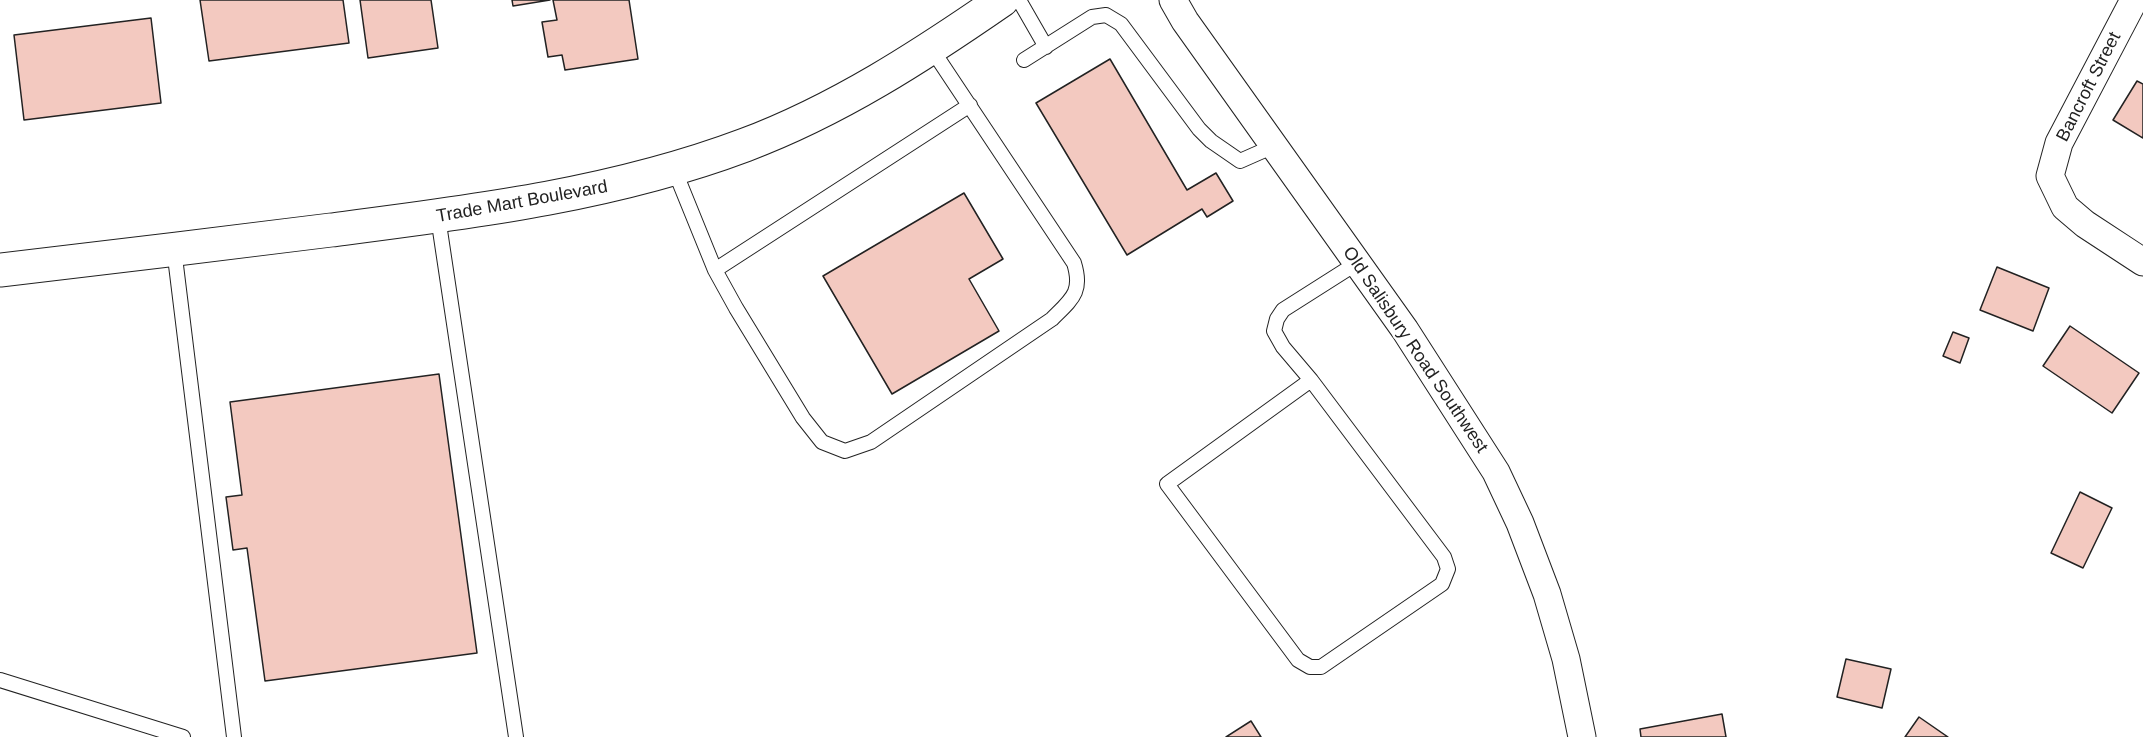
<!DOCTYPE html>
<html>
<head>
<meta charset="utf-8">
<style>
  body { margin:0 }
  canvas { display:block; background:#fff }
</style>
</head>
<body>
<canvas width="2143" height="737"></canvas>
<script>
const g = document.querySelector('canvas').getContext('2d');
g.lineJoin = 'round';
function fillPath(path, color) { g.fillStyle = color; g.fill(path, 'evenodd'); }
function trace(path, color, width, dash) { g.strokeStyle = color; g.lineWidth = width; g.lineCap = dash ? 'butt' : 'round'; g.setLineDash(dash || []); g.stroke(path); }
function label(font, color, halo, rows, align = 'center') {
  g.font = font + ' Arial,sans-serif'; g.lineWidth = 4.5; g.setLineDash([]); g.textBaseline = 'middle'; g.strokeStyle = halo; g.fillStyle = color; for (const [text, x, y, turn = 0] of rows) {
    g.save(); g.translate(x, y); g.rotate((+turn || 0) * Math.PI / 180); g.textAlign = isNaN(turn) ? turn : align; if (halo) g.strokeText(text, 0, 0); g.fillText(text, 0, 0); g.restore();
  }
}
const building = new Path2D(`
  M200,0H343L349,43L209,61Z
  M360,0H431L438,48L368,58Z
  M512,0H550L513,6Z
  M553,0H629L638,59L565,70L562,55L548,57L542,22L557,20Z
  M151,18L161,103L24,120L14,35Z
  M1110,59L1187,190L1216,173L1233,201L1207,217L1202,209L1127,255L1036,103Z
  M2137,81L2143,84V138L2113,120Z
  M964,193L1003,259L969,279L999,331L892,394L823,276Z
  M1997,267L2049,288L2033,331L1980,310Z
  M2070,326L2139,373L2112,413L2043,366Z
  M1953,332L1969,338L1960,363L1943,356Z
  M439,374L477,653L265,681L247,548L233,550L226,497L242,495L230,402Z
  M2080,492L2112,508L2083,568L2051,553Z
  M1846,659L1891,669L1882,708L1837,697Z
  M1722,714L1726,737H1641L1640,729Z
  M1919,717L1948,737H1905Z
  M1251,721L1261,737H1226Z`);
fillPath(building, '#f3c9c0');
trace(building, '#222', 1.5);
const service = new Path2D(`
  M1019,0L1046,47
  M1024,60L1092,17L1106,15L1121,24L1199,129L1211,141L1240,161L1274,146
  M674,169L715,270L736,308L803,418L822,442L845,451L871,442L1052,319C1072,299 1083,292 1074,263L931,48
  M438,217L516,737
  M174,249L234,737
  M715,270L970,105
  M1311,380L1444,557L1448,569L1442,584L1321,667H1310L1298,660L1167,484L1311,380L1283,347L1274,331L1277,319L1283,310L1357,263
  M0,680L183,737`);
const minor = new Path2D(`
  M1173,0L1185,21L1405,330L1496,472L1520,523L1547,594L1566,659L1582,737
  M2134,0L2059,143L2050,176L2065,207L2085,224L2143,262`);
const tertiary = new Path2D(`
  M0,270C110,257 221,244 331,230C471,212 612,195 745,145C838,110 921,56 1002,0`);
trace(service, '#222', 16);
trace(minor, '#222', 29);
trace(tertiary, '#222', 35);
trace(service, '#fff', 14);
trace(minor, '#fff', 27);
trace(tertiary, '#fff', 33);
label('18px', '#222', '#fff', [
  ["Bancroft Street",2089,87,-63],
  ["Trade Mart Boulevard",522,202,-10],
  ["Old Salisbury Road Southwest",1415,350,56]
]);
</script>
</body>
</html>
